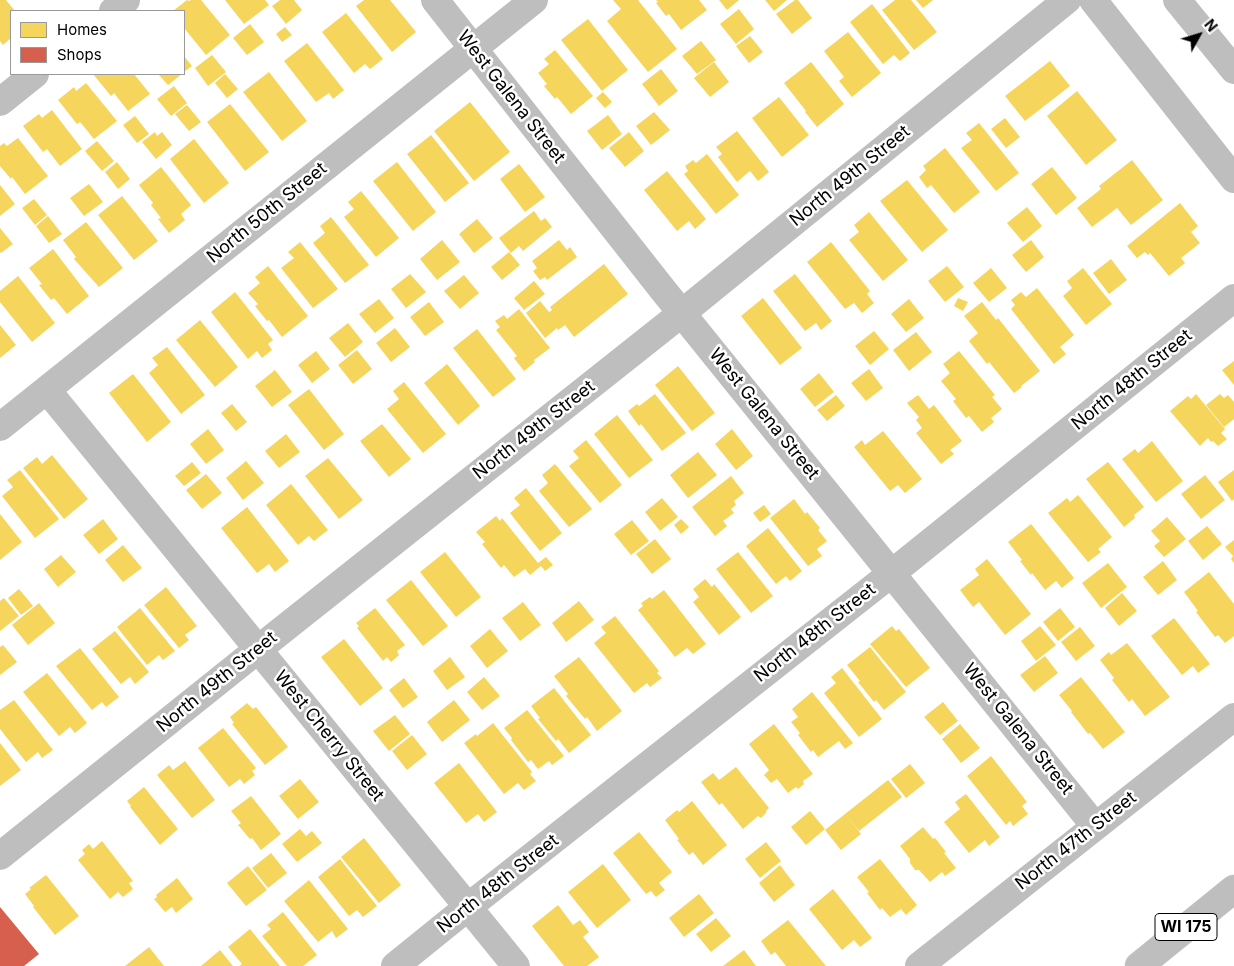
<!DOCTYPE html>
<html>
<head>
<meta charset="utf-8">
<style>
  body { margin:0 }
  #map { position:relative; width:1234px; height:966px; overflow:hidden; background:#fff; font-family:Inter,sans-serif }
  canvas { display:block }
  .legend { position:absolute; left:10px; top:10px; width:175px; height:65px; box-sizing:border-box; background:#fff; border:1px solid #999; margin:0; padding:6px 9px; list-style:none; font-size:15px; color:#000 }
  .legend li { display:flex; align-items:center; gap:10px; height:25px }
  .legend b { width:25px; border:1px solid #999 }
  .north { position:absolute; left:1174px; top:10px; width:50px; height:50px; -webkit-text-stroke:4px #fff; paint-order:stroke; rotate:51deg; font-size:14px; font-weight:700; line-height:20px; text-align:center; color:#000 }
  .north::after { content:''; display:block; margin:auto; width:18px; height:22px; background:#000; clip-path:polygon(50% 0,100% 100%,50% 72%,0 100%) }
</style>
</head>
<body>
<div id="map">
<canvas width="1234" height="966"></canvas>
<ul class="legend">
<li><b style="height:14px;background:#f6d55c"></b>Homes</li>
<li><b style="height:14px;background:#d6604d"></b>Shops</li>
</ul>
<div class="north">N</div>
</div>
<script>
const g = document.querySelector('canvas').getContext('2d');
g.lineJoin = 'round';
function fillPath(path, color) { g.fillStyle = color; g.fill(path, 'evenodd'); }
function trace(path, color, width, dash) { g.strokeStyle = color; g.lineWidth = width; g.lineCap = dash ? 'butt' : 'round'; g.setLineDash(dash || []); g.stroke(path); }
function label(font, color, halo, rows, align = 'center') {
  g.font = font + ' Inter,sans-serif'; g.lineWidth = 5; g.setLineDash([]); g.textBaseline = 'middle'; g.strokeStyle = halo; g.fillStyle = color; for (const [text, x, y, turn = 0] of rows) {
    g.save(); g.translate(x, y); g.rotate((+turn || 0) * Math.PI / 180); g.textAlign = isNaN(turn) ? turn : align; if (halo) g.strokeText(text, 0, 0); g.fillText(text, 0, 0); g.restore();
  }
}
fillPath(new Path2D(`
  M0,0H6L15,11H11V38L3,45L0,41Z
  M187,0L189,1L191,0H201L230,35L206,55L184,28V11H173Z
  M225,0H265L269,5L244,24Z
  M280,0H294L302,10L286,24L272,6Z
  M364,0H390L416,32L392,52L356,6Z
  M613,0H638L677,49L648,72L607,21L621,9Z
  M656,0H699L707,10L681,30L669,14L666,16L656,3L658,2Z
  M719,0H739L727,10Z
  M765,0H787L774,11Z
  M795,0H798L812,18L792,34L776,14Z
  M895,0H911L937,32L914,50L882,10Z
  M916,0H933L923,8Z
  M872,4L910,53L900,61L894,55L883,64L850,22Z
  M739,9L754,29L736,44L720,24Z
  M346,13L383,59L370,69L365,64L354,73L322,32Z
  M588,19L628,70L602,91L561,40Z
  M250,24L264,42L247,55L233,38Z
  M285,27L292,35L282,42L276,34Z
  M848,32L881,73L852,97L839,81L844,77L824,51Z
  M750,36L763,52L749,63L736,46Z
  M701,41L716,60L697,74L682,56Z
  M307,43L344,90L333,99L329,93L316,102L284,61Z
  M555,50L593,96L571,114L557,97L555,99L544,86L547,84L538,73L549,64L544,59Z
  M212,55L226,72L208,86L195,68Z
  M184,56L192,66L184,72Z
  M1050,61L1070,86L1025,121L1005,96Z
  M714,62L729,82L710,97L694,78Z
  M811,62L844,104L817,127L805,112L806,111L784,83Z
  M661,69L678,91L659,106L642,84Z
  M269,72L307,121L282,141L243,92Z
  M93,74H134L150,94L128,111L114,93L111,96Z
  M158,74H182L168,85Z
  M225,74L238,89L227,98L215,83Z
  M86,83L117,121L94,139L80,122L77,124L58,100L74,87L76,91Z
  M174,86L187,103L171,116L157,99Z
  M1077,91L1117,140L1086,165L1047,116Z
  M603,92L612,102L605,108L596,98Z
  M779,97L809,135L782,157L752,118Z
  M470,102L510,152L474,181L434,131Z
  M230,104L269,152L245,171L207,122Z
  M187,105L201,122L189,131L175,114Z
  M52,110L82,149L60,166L47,149L43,152L23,126L39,114L42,118Z
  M654,112L670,130L651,145L636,126Z
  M608,115L622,134L602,150L587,131Z
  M135,116L149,134L137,143L123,125Z
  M1005,118L1020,137L1006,148L991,129Z
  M979,123L1019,173L996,191L961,148L972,140L966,133Z
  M737,131L769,172L758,181L750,171L737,182L718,157L722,154L716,147Z
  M155,132L157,136L162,132L172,145L156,159L142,142Z
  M629,132L644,151L625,167L609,148Z
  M431,135L469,183L445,202L407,154Z
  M18,138L48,176L25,194L12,177L11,179L0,166V146L4,143L7,146Z
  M194,139L229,183L204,203L170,159Z
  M97,141L114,161L102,171L85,151Z
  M945,148L980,192L954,213L931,185L927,188L919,177L926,170L923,166Z
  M707,154L739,195L716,214L684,174L688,171L685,166L693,160L696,163Z
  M1132,160L1163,200L1131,225L1117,208L1092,227L1077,208L1101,189L1099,186Z
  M117,162L130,179L118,189L105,172Z
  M397,162L436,212L413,231L373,181Z
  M519,164L545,197L525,212L500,179Z
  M161,167L191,205L181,214L185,220L169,233L158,219L161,218L151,205L153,203L139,185Z
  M1052,167L1077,198L1056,215L1031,184Z
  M667,171L706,219L695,229L689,221L677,231L644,190Z
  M907,180L948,230L922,252L880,201Z
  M89,184L103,202L84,216L70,198Z
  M0,185L15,204L0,216Z
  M361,191L399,238L376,257L344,217L354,209L348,202Z
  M122,196L158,241L134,260L98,215Z
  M34,199L47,215L35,225L22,208Z
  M1180,203L1198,226L1191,232L1200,243L1181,258L1185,263L1169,276L1150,253L1148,255L1145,252L1137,258L1127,246Z
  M1027,207L1042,226L1023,242L1007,223Z
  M534,211L541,221L545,218L552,227L523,251L519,246L511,253L499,238Z
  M869,212L908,260L883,281L849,240L859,232L854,225Z
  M48,216L62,234L49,243L36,226Z
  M331,217L369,265L345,283L313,243L325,233L320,226Z
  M477,219L493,238L474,253L459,234Z
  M86,222L123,268L99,287L74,259L76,257L63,240Z
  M0,228L13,244L1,253L0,252Z
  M442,240L460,262L437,280L420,259Z
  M559,240L567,250L570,247L577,257L547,280L545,277L540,280L533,271L537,268L532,261Z
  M1031,240L1044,257L1026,272L1012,255Z
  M300,242L338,289L313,308L281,268L294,258L288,252Z
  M831,242L870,291L867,294L874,303L862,313L854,303L845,309L807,262Z
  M53,249L89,296L67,314L54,298L51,300L39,285L42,284L29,268Z
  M509,252L520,265L502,280L491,267Z
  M1111,259L1127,280L1109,294L1093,273Z
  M604,264L628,294L574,337L565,325L558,330L557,328L545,338L526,313L540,301L549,312L552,310L550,307Z
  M268,266L308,316L282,337L269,320L267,321L255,306L258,304L248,293L260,283L255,277Z
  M947,266L964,287L945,302L928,281Z
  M991,268L1007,288L989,302L973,283Z
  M1083,268L1112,304L1086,325L1063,296L1072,288L1067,281Z
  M410,274L426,292L406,308L391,289Z
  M795,274L832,321L821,330L816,323L805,331L773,291Z
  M464,275L479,293L460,309L444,291Z
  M18,276L55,323L32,342L0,302V291Z
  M534,281L545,294L524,310L514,298Z
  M1037,288L1074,335L1060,347L1066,354L1054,364L1011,309L1015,305L1011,300L1021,292L1026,297Z
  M235,292L273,340L268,344L272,350L262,358L257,351L248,359L211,312Z
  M763,298L802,348L780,365L741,316Z
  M958,298L968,302L963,311L954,306Z
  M379,299L394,318L375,333L359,314Z
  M909,299L924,318L906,332L891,314Z
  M429,302L444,322L425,336L410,317Z
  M982,302L996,320L998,318L1040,371L1021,386L1022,387L1014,393L989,362L987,364L969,341L978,333L964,316Z
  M519,309L550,348L534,360L535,362L524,371L514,358L517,356L496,330L500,327L495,321L504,315L507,319Z
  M200,320L238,367L215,387L176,340Z
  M348,323L363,342L345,357L329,338Z
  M0,325L16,345L0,358Z
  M395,328L410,347L391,362L376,343Z
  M477,329L516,379L493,397L453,348Z
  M874,331L889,349L870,365L855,346Z
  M916,332L932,352L909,371L893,350Z
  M167,347L205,395L181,414L149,373L158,365L152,358Z
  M357,350L372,369L353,384L338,365Z
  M316,351L330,369L312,383L298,365Z
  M959,351L995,395L992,397L1002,409L991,418L994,422L982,432L969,416L966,418L953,401L956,399L941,381L950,373L943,364Z
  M1234,361V385L1222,370Z
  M447,364L480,406L458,425L424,383Z
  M678,366L715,413L692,431L655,385Z
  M869,369L883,388L866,401L851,383Z
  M275,370L292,392L272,407L255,386Z
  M819,373L834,392L815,407L800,389Z
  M133,374L171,422L147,442L109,393Z
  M404,382L446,434L423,453L387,409L399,399L393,391Z
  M309,389L344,434L324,450L288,405Z
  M655,394L686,433L662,451L641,424L639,426L628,411L637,404L639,406Z
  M1196,394L1225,429L1221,433L1227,439L1218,446L1213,441L1211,442L1208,438L1200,446L1170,411L1188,396L1191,399Z
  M1220,394L1224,398L1228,395L1234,402V419L1224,427L1206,405Z
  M836,395L845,406L827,421L817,410Z
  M918,395L929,409L934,405L962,441L950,450L954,454L941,464L916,433L922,428L916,420L919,417L907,403Z
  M232,404L247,422L236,431L221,413Z
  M617,415L653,460L629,478L594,434Z
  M382,424L411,459L389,477L360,441Z
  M208,429L224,450L206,464L190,444Z
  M732,429L753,456L736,470L715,444Z
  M883,431L922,479L905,493L898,485L890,491L854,447L862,440L865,445Z
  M286,434L300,452L279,468L265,451Z
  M586,440L622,485L600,503L569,466L579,458L573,451Z
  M1152,441L1183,481L1156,502L1122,459L1135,449L1138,453Z
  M698,452L717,475L688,498L670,475Z
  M52,455L88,499L64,519L23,468L37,457L42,464Z
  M328,458L363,500L339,519L305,476Z
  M246,461L264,483L243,500L226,478Z
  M192,462L201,473L184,486L175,476Z
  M1108,462L1144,507L1134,515L1135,518L1124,527L1086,479Z
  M555,464L592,509L569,527L539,491L548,483L542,475Z
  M20,470L59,519L35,538L2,496L13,487L7,480Z
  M1234,470V499L1232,501L1218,482Z
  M206,474L222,493L202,509L186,490Z
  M1205,475L1225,500L1201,519L1181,494Z
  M731,476L744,493L734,501L736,505L731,509L734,513L723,521L727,526L715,536L692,507Z
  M291,484L328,530L314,541L309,536L298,545L266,505Z
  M526,488L562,533L540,551L510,513L520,505L514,498Z
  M1078,495L1112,537L1098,549L1101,552L1088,562L1048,513L1067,498L1070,502Z
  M662,498L678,517L660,531L645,512Z
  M794,499L805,514L807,512L820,528L818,530L827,541L817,549L822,556L808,566L770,518Z
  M764,505L771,514L760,522L753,513Z
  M247,507L289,561L275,572L269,564L257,573L221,528Z
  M0,514L22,542L0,560Z
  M496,516L500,521L502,518L538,563L546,557L553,565L545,571L541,566L530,575L525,569L514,577L504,565L501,568L482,544L485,542L476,532Z
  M1167,517L1186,539L1164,557L1154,546L1160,541L1151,531Z
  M103,519L118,539L99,554L83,535Z
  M681,519L689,527L681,534L674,525Z
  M632,520L649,541L631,555L614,534Z
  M1031,524L1074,578L1062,588L1056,581L1045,590L1032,573L1031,575L1020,561L1022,560L1008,542Z
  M1207,526L1222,544L1203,560L1188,541Z
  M768,528L802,571L790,581L786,576L776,584L746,546Z
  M655,539L671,559L652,574L636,554Z
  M1234,540V563L1231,559L1233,556L1225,547Z
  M123,545L142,568L123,582L105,560Z
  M445,552L481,597L456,617L420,572Z
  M738,552L773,596L751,613L716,569Z
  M61,555L76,572L58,587L44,569Z
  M987,559L1031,614L1005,635L979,602L973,607L960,590L979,575L975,569Z
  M1163,561L1177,580L1158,595L1143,577Z
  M1108,563L1127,587L1101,608L1082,583Z
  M1209,572L1234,604V636L1225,643L1218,635L1215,637L1196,612L1198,611L1184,592Z
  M705,579L712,587L714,584L741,617L719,635L693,602L699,597L693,589Z
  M411,580L448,626L423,646L386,600Z
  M166,587L197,626L185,635L189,640L179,648L144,605Z
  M19,589L33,606L21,615L8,598Z
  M664,590L706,644L693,654L687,648L675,657L638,610L643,606L641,603L650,597L652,599Z
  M1122,593L1137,611L1119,626L1105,608Z
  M4,598L19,616L0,631V601Z
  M579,601L594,620L566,642L552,623Z
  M523,602L541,625L520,641L502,618Z
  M39,603L55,623L28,645L12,625Z
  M140,608L175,651L163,660L159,655L147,665L117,627Z
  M375,608L405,645L397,651L399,655L391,662L387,657L383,661L357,628L359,626L356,623Z
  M1060,608L1075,627L1058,641L1043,622Z
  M615,616L659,671L657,673L662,678L650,687L647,683L634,693L594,643L606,633L601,627Z
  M1174,618L1210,664L1198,673L1193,666L1182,675L1151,636Z
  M892,626L896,631L899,629L930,668L906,687L870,644Z
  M1040,626L1056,645L1036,661L1021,641Z
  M1080,627L1095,646L1076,661L1061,642Z
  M490,629L508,651L487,668L470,646Z
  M115,631L149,672L135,684L130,677L121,684L92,649Z
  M344,639L383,688L360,706L321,657Z
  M1127,643L1170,697L1145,716L1132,699L1129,702L1112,680L1114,678L1100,660L1109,652L1111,655Z
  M3,645L17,662L0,675V647Z
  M870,647L906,692L884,710L876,700L874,702L858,682L860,681L847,665Z
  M80,648L119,697L106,707L102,702L92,710L56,666Z
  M1045,656L1058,673L1034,692L1020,675Z
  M450,657L465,677L447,690L433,671Z
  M579,657L622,711L597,731L587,717L585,719L566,696L568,694L554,676Z
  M842,668L882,719L859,737L824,693L836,683L831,677Z
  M47,673L87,723L75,733L70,727L59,736L23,692Z
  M484,677L500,696L482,710L467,692Z
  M1081,677L1125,732L1103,749L1090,733L1088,734L1071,712L1072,711L1059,695Z
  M404,678L418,697L403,708L389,690Z
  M554,688L591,735L569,753L558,739L556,741L538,719L540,718L531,706Z
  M812,692L853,743L845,749L839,741L818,757L813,750L811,752L798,735L800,733L791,722L798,717L792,709Z
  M14,700L53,750L42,758L38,752L26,762L0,729V710Z
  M454,700L470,720L442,742L427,722Z
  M943,702L958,721L940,735L924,717Z
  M247,703L253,709L256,707L288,747L265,765L232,724L234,723L230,717Z
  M527,710L564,756L552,765L549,761L538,769L531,760L528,762L511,740L512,738L504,728Z
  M395,715L410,734L389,751L373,731Z
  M493,723L532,772L530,774L536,781L524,790L518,783L504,794L464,743L476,734L477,736Z
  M774,724L813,774L803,781L804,784L798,789L796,787L788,793L777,779L771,783L764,775L769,770L749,744Z
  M960,724L980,748L961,763L942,739Z
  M223,728L256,768L252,771L255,775L244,784L240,779L229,787L198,748Z
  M412,735L427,754L407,770L392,751Z
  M0,743L21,770L0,786Z
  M991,756L1027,802L1022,806L1028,814L1013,826L1010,821L1006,825L967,776Z
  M185,761L215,800L192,818L157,775L169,765L173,770Z
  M459,763L497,812L484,822L478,814L466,823L434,783Z
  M910,764L925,783L906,798L891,779Z
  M736,767L769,808L766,811V813L761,818L758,816L743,829L722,803L719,805L701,782L713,773L719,780Z
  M300,779L319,802L298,819L279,796Z
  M888,780L902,797L859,831L845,814Z
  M144,787L178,829L160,845L130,807L131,806L127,801Z
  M966,794L1000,837L989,846L985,840L969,853L944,822L960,809L955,802Z
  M251,796L281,834L261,850L252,838L250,839L238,825L241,823L231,811Z
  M692,801L727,845L703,865L693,852L689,855L677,840L679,839L665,820L677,810L679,812Z
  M810,811L825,829L806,845L791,827Z
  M845,814L861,834L841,850L825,830Z
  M923,827L933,839L935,838L946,852L944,853L956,868L945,876L942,872L930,882L919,870H915L910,863V859L900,846Z
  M300,829L306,836L312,831L322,843L297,862L282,844Z
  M639,832L672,872L659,883L665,890L656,897L651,891L646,894L613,853Z
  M364,838L401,885L379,903L341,857Z
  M102,841L133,881L129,883L133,889L123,897L118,892L110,899L78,860L85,854L82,850L89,844L93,849Z
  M766,842L781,861L760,878L745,859Z
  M271,853L287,873L268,888L252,868Z
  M340,859L377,906L363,917L357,910L349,916L318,877Z
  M880,859L917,905L906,915L901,909L890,917L882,908L880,910L867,893L869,892L857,877Z
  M603,864L631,900L597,928L568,892Z
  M780,865L795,885L774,902L759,883Z
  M248,866L267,890L246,906L227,883Z
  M46,875L79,916L55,935L33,907L34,906L25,894L31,889L29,888Z
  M177,878L193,899L176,913L172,907L165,912L154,899L157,897L156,895Z
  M309,880L348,929L336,938L332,931L318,942L284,901Z
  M833,889L872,938L860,947L854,940L842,950L809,909Z
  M699,894L714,913L684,937L669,918Z
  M558,905L573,925L580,920L589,932L583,937L599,957L587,966H564L532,926Z
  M283,912L317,955L303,966H287L262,936L271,929L267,925Z
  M716,918L731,936L711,952L696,934Z
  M788,920L826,966H786L775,952L771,955L761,941Z
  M250,929L280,966H239L242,964L228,947Z
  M149,947L164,966H125Z
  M220,950L233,966H201Z
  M744,950L756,966H723Z`), '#f6d55c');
fillPath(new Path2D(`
  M0,907L39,954L24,966H0Z`), '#d6604d');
const highway = new Path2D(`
  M1139,966L1234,889`);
trace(highway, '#dbdbdb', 29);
trace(new Path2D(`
  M435,0L663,290L1095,826
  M1093,0L1234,179
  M1177,0L1234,70
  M113,11L126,0
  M0,102L35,74
  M47,390L516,966
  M0,427L534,0
  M0,856L276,635L682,313L1067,0
  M395,966L468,907L892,573L1234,298
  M919,966L1234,717`), '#bebebe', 28);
trace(highway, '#bebebe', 28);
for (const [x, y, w] of [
  [1186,927,62]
]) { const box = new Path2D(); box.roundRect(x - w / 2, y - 13.5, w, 27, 4); g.fillStyle = '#fff'; g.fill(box); trace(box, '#000', 1); }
label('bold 16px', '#000', null, [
  ["WI 175",1186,927]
]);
label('18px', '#000', '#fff', [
  ["West Galena Street",511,97,52],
  ["North 49th Street",850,176,-39],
  ["North 50th Street",267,213,-39],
  ["North 48th Street",1132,380,-39],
  ["West Galena Street",764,414,51],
  ["North 49th Street",534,430,-38],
  ["North 48th Street",815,633,-38],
  ["North 49th Street",217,682,-39],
  ["West Galena Street",1018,729,51],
  ["West Cherry Street",329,736,51],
  ["North 47th Street",1076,841,-38],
  ["North 48th Street",498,884,-38]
]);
</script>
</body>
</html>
